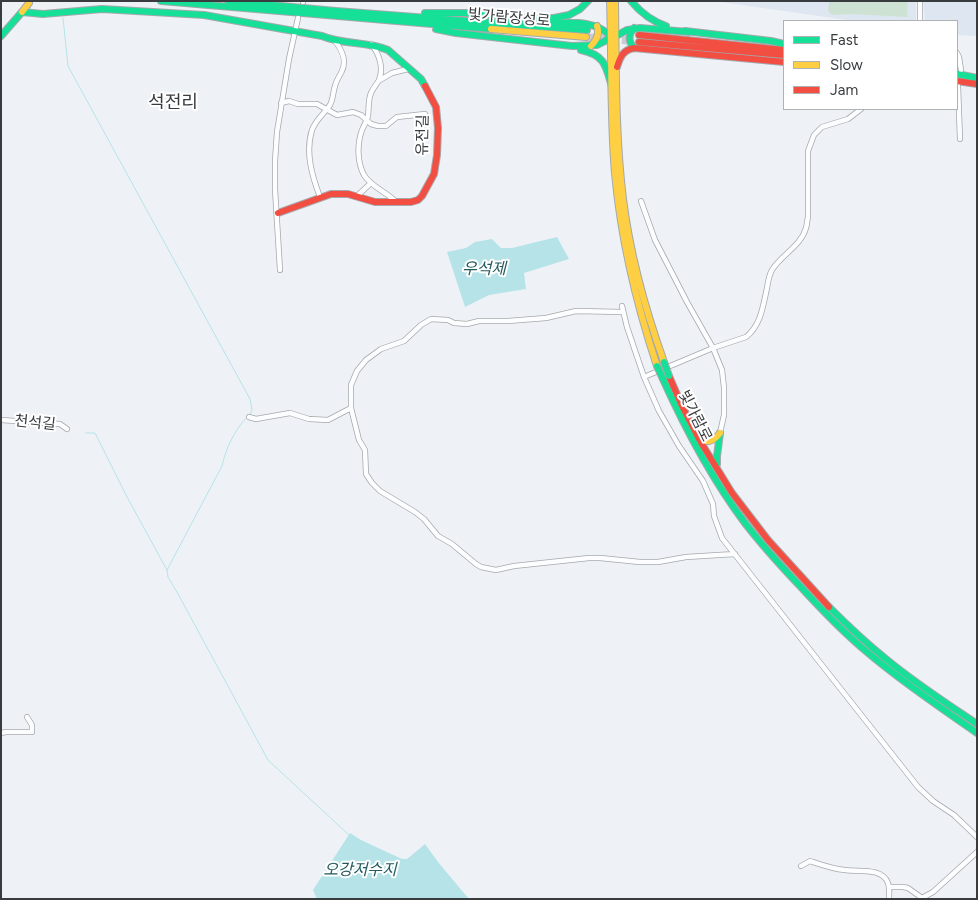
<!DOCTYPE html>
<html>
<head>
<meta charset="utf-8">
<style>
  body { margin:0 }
  #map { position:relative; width:978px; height:900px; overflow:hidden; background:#eef2f7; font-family:Figtree,sans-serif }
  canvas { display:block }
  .frame { position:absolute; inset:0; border:2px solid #393c3f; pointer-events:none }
  .legend { position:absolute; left:783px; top:20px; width:175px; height:90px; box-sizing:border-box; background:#fff; border:1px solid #b0b1b2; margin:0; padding:6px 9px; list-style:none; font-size:15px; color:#393c3f }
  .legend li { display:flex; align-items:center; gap:10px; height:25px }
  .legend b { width:25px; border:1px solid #b0b1b2 }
</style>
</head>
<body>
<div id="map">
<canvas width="978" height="900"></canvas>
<div class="frame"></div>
<ul class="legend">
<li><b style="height:6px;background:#16e098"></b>Fast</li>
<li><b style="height:6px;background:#ffcf43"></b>Slow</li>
<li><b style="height:6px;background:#f24e42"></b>Jam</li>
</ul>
</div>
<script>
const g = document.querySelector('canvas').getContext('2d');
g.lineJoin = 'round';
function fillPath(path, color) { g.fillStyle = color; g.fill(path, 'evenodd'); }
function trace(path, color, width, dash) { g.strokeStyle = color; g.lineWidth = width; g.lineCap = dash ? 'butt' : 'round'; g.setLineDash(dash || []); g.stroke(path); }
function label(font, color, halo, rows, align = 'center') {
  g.font = font + ' Figtree,"Noto Sans KR",sans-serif'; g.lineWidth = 4; g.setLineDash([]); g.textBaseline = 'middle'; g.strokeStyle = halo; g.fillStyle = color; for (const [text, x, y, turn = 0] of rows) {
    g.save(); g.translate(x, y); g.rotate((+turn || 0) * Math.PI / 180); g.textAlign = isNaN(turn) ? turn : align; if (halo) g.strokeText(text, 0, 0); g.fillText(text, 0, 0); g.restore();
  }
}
fillPath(new Path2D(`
  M714,1H916V21H854Z
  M923,1H977V36L957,35V21H925Z`), '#dde6f1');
fillPath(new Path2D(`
  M829,1H908L907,17L849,14L832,15L828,11Z`), '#cee2d4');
fillPath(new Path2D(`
  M557,237L569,259L524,273L526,289L489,295L465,307L447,252L466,248L475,242L492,239L501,248H512Z
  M350,833L361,840L402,859H407L425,844L438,862L469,899H317L313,890Z`), '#b5e3e8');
trace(new Path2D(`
  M63,18L68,66L250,399L252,410L250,414
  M86,433H95L126,495L167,570L168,577L177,592L268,760L349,835
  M167,570L222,466C226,448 234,431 247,417`), '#b5e3e8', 1);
trace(new Path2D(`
  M586,37L634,41`), '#caced2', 8, [8, 4]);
const street = new Path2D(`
  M920,1V21
  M303,2V1
  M371,44C379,53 384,68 379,80C377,84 373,88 371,93C368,100 369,108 368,116C367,121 364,125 362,130C357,144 357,162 364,175C371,187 387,192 396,202
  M957,53L959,57L961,70
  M380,80L392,73L408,69
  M958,86L960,139
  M281,103L289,101L298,104H317L337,115L353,112L361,115L371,124L378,126H386L397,117L425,114
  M357,196L371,183
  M320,197C312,176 305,152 312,130C316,119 324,114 330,105C333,100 333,92 335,86C336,81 339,77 341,73C348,61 342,50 335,41
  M641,201L655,240L687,302L713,348L722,370L724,388V415L720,433
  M280,270L275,189V161L277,132L289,59L298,18
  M622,306L627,327L644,377L659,411L679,446L703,481L713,504L714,516L722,538L836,683L918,787L933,801L954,815L977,837
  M644,377L713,348L746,337C761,325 763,306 767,288C768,282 769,275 772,270C781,255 801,246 806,228C807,225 807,221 808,217V151L814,135L822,127L848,119L861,109
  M351,408L359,440L365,450L366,474L372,483L380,491L415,512L424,519L438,536L452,544L476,564L481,567L496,570L514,566L589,558H600L640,562H658L686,557L735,554
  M249,417L256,419L290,413L309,419L328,420L351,408V385L357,371L366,360L381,349L404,341L421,325L431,319L448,320L454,323L467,324L479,321H508L546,318L576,311L623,312
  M1,420L60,424L67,429
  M1,733L6,732H32V725L27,717
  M801,866L810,861C822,865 833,869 845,870C858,872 882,867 888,883C890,888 889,894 889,899
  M889,887H903L908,888L922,898L933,892L977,852`);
const fast = new Path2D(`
  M161,1L491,29
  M228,1L336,11L587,30
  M631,1C641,13 651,21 666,26
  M425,13H465L525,18H554L569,15L580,9L588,1
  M552,23C574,23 593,20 611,36
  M634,28C628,35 628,41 634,48
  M436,29L456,33L572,46L597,45L605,41L611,36H616L627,30L640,28L689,32
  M685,31L771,41L784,44
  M1,36L22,12L43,14L102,9L204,15L322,36C343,45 367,41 388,50L421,79L425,86
  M581,50C605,55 606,66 612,87
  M957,74L977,78
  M663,379C686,430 712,479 745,523C762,545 781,566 800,586C821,609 843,632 867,652C902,682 940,707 977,733
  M717,464V456L720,433
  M829,607C847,625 866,643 886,659C915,683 946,703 977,724`);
const slow = new Path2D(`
  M610,1C612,58 610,116 615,173C621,239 636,303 657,366
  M615,1C616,67 615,134 623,199C630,255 645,309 664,362
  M22,12L29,3
  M491,29L586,37
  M591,46C597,40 600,34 597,26
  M700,441C709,443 715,440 720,433`);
const jam = new Path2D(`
  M639,35L784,50
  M639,42L784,55
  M617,67C620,57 623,50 634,48L784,62
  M957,81L977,84
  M278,213L331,194H348L375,202H411L418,200L422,196L434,174L437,155L438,128L436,107L425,86
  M669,376L682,406L700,441L732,493L768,540L829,607`);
trace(street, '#a5a8ac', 6);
trace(fast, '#a5a8ac', 8);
trace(slow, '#a5a8ac', 8);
trace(jam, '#a5a8ac', 8);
trace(street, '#fcfdfe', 4.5);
trace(fast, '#16e098', 6);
trace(slow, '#ffcf43', 6);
trace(jam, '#f24e42', 6);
const fastBridge = new Path2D(`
  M664,362L669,376
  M657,366L663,379`);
trace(fastBridge, '#a5a8ac', 8, []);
trace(fastBridge, '#16e098', 6);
label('15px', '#393c3f', '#fff', [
  ["빛가람장성로",509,18,5],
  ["유전길",423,135,-89],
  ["빛가람로",695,416,63],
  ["천석길",35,423,6]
]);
label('italic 16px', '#255a5e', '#fff', [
  ["우석제",484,269],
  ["오강저수지",360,870]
]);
label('18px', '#393c3f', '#fff', [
  ["석전리",173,103]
]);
</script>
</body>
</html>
